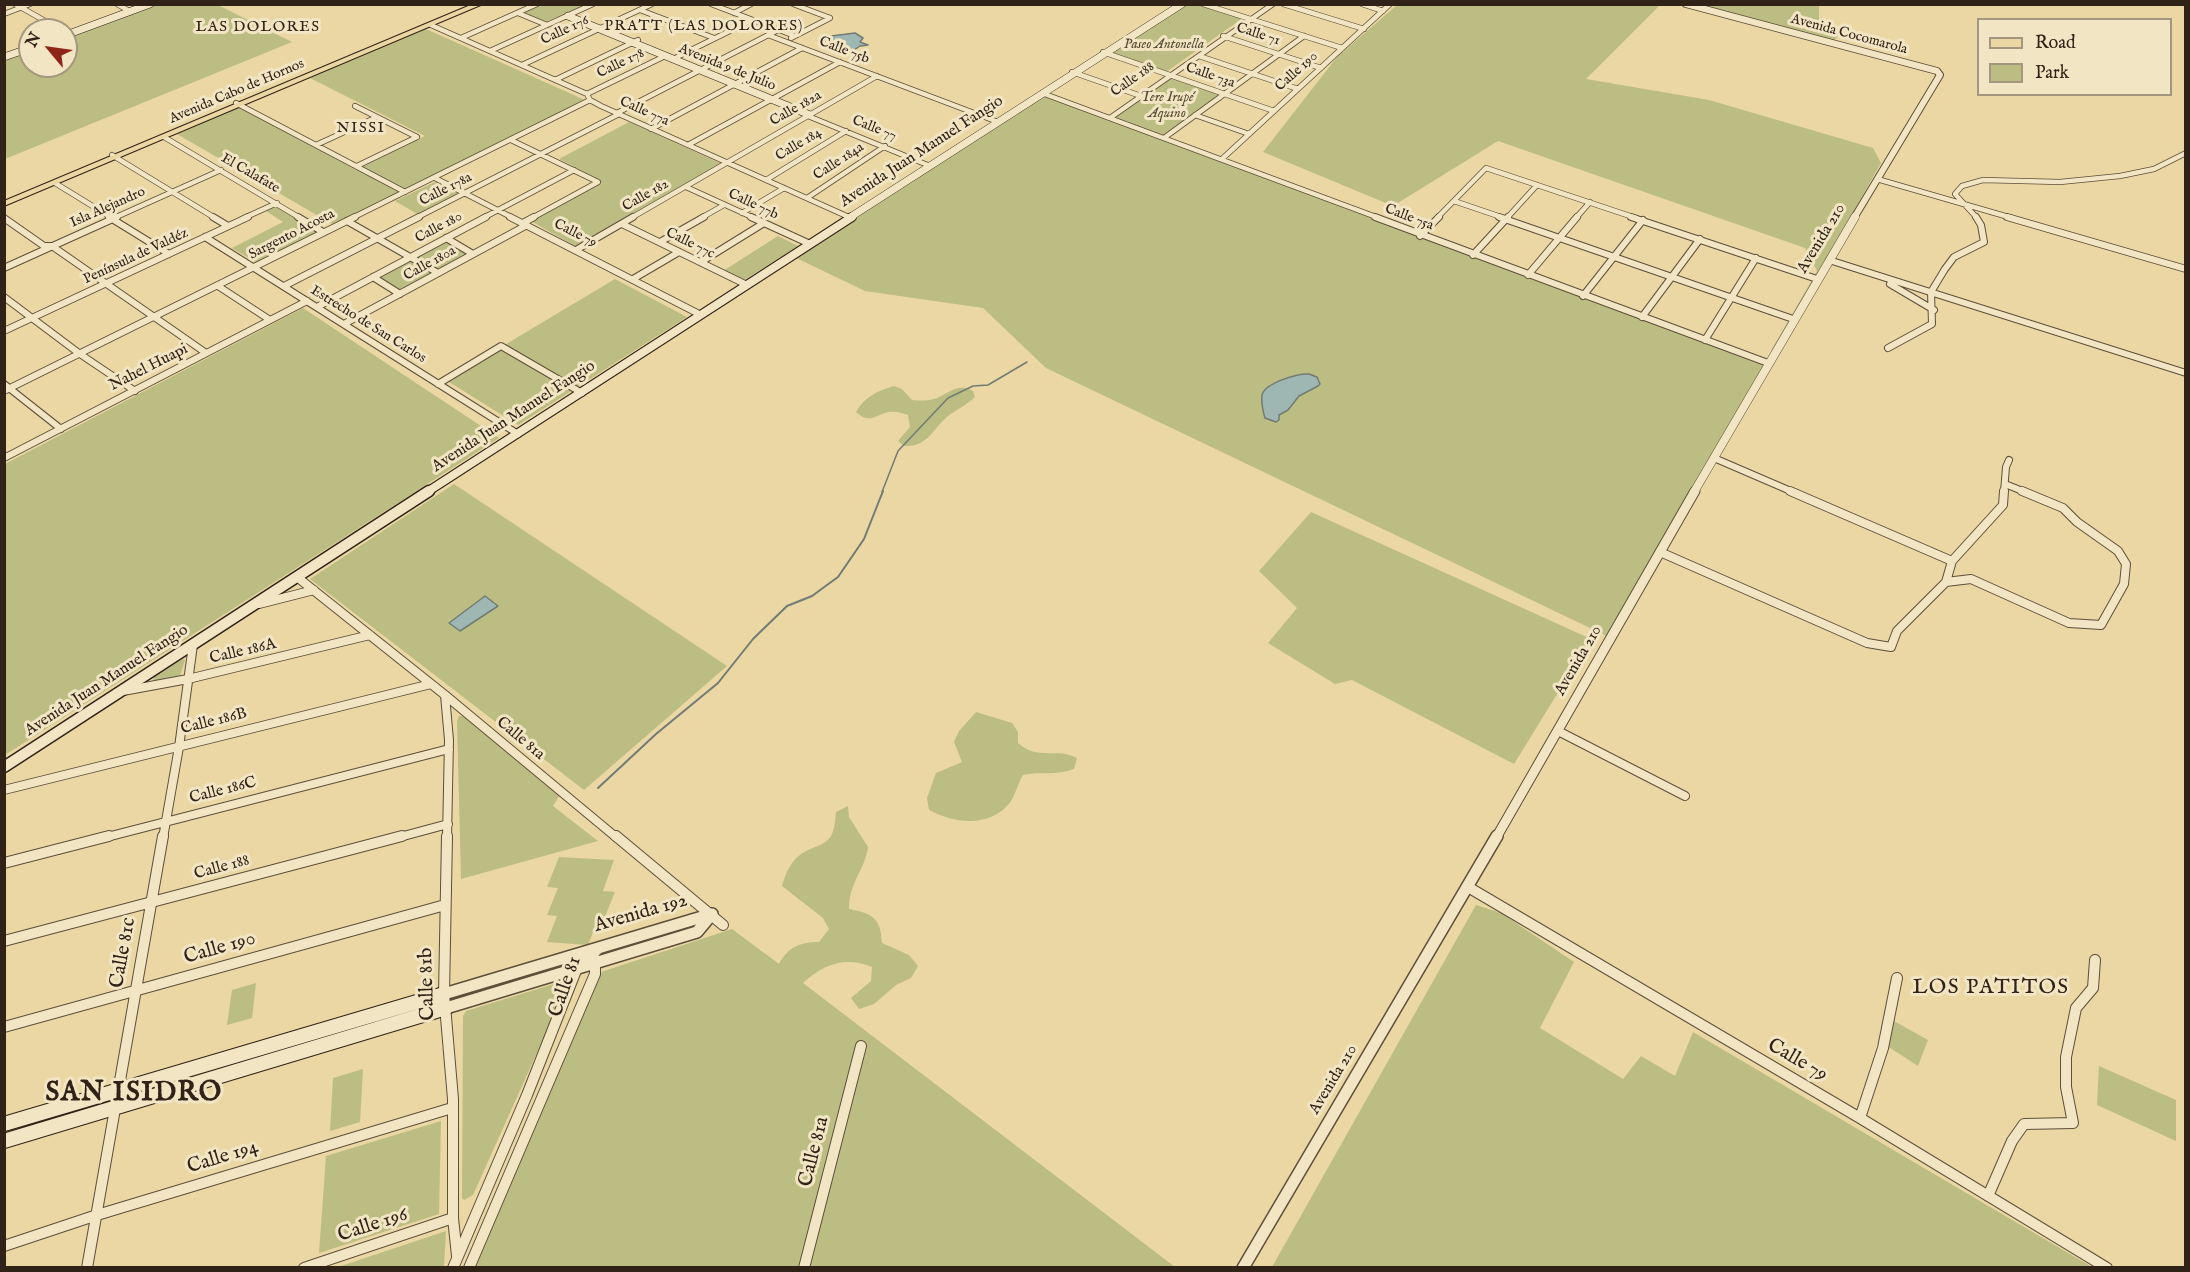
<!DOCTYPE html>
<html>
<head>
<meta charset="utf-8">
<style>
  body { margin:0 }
  #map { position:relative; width:2190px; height:1272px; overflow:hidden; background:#ead7a4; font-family:"IM FELL English",serif }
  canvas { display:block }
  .frame { position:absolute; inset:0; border:6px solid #302217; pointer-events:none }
  .legend { position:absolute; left:1977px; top:18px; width:195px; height:78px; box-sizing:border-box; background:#f1e5c4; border:2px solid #a4977f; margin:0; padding:8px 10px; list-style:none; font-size:18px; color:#302217 }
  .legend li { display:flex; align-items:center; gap:12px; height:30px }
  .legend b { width:30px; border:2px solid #a4977f }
  .north { position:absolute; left:18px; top:18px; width:60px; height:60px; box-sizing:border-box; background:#f1e5c4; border:2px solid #a4977f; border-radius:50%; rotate:299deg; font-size:16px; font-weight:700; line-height:24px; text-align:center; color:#302217 }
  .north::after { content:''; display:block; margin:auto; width:21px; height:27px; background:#8f2418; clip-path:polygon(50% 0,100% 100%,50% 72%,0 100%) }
</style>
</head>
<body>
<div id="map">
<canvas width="2190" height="1272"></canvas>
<div class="frame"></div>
<ul class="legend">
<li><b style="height:8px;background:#ead7a4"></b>Road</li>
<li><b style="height:16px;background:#bcbd82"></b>Park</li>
</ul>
<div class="north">N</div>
</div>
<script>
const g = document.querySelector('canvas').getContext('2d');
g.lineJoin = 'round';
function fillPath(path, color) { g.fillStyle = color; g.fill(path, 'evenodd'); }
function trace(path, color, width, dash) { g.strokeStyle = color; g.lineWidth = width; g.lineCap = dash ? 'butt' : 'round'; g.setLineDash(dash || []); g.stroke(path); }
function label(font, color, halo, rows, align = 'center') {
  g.font = font + ' "IM FELL English",serif'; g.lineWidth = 6; g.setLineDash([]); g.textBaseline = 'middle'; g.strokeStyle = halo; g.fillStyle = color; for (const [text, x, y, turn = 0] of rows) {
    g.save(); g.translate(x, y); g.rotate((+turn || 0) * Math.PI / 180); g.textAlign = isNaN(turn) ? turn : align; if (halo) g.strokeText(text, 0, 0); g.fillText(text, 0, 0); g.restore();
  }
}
fillPath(new Path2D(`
  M156,5H218L292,42L5,159V59L30,50V66H66V37Z
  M540,5H585L545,22L522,12Z
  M1186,5H1201L1243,18L1166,72L1111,53Z
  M1397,5H1660L1586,79L1709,100L1873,148L1881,163L1611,638L1046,368L983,308L865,291L792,256L1042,93L1768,363L1772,349L1817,271L1805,248L1498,141L1393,206L1263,152L1337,57Z
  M1694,5H1819V30L1838,36L1833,42Z
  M426,29L585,100L334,225L177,134L240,107L356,170L425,136L310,78Z
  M1173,77L1221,94L1163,136L1114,117Z
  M629,122L722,164L575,246L529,220L601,181L559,159Z
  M437,181L461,193L419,215L395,201Z
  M275,206L319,231L257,263L232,248L283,222L266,211Z
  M778,236L798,246L743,281L723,271Z
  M445,241L468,254L438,270L415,257Z
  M409,260L432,273L401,290L378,277Z
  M615,279L687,317L518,425L446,380Z
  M303,308L499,438L5,755V464Z
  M894,386L902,389L912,400C920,401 929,401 937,398C951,392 958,383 973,391L975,397C967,405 957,409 948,416C932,429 929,447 904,446L898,441L910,427L908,415C902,413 895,411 888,412C874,416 869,424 856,412C864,397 879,390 894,386Z
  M454,484L727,666L584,790L310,579Z
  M1311,512L1591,639L1514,764L1352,680L1335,684L1268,643L1297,608L1259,571Z
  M183,659L185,660L180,676L155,682L153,681L154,677Z
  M976,712L1012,723L1018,732V743C1038,761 1056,747 1077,758L1074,769C1056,776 1041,771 1023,775C1018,783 1016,793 1011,801C992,828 955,824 929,810L927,798L936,773L962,762L954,742L959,731Z
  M459,716H463L559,796L553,806L598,841L461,879L457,721Z
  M848,806L849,817L868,847C865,870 848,884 849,909C873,913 881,919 882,943L909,955L918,966L911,978L896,985L874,1004L859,1009L851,998L871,981L872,967C845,956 824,964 803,983L1175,1267L475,1268L601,972L732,929L779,964C788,947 800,942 819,942L829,929L823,918L782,886C786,872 792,858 806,851C815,847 826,844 831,836C835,829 835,820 836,812Z
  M559,857L614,860L603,891L615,892L604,919H598L588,945L547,942L557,916L547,915L558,888L547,887Z
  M1476,905L1501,913L1574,962L1540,1028L1623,1079L1641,1056L1675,1076L1693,1032L2092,1267H1272Z
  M570,979L473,1195L464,1200L462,1198L463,1016L466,1011Z
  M256,983L252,1018L227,1025L232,990Z
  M434,1002V1009L128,1100L129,1093Z
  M1892,1020L1928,1040L1918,1066L1887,1046Z
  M2099,1066L2176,1100V1141L2097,1105Z
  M363,1069L360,1122L330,1131L333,1078Z
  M441,1121L439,1214L319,1253L326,1156Z
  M446,1231L444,1267H338Z`), '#bcbd82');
const water = new Path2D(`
  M855,33L863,38L860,42L868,45L860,46L854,50L843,48V43L841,42L818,41L823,37Z
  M1309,374L1317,377L1320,384L1318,386L1299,396L1288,410L1279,415V420L1276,422L1265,418C1263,412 1261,401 1262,395C1265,383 1298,373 1309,374Z
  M485,596L498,606L460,631L449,623Z`);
fillPath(water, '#9eb7b2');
trace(water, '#727b74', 1.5);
trace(new Path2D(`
  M882,492L898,451L948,398L973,386L988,385L1027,362`), '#727b74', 1.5);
trace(new Path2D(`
  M598,788L656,734L718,683L753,639L787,606L812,596L838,577L864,539L883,491`), '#727b74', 2);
const minorFar3 = new Path2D(`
  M15,4L61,30
  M117,4L131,12
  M711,4L795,36
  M793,4L830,18
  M1203,4L1342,48
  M1283,4L1364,29
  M1362,4L1383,11
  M640,10L714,38
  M518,13L547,25
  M734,13L751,4
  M4,14L30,4
  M431,25L587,94L590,100L601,106L851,218
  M768,35L998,122
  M1223,36L1321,68
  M461,38L537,4
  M791,38L830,18
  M490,51L593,4
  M1103,52L1274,111
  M1199,56L1298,89
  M677,57L752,20
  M522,65L652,4
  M1072,72L1141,96
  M555,80L638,40
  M1042,93L1379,218
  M587,94L665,56
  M236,103L405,192
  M355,106L417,137
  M617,113L778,30
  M1195,115L1249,134
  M808,116L930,166
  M1110,118L1273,4
  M651,129L802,48
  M164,137L300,218
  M1164,138L1304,36
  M511,140L598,182L532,218
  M316,145L377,117
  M688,145L840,62
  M112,155L215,218
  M1222,159L1390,4
  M357,166L417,137
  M435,178L513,218
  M1877,179L2012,218
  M766,180L846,131
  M55,183L112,218
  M686,187L754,218
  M807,198L885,146
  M1454,201L1504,218
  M742,213L784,188
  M114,218L221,170
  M244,218L277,203
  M352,218L590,100
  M416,218L619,114
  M483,218L574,170
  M631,218L877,76
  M701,218L724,205
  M1437,218L1486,168L1636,218
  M1507,218L1537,185
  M1576,218L1590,202
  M1977,218L1955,194L1962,186L1983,180L2060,182L2120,176L2154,169L2186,153`);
const minorFar2 = new Path2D(`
  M109,217L169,254
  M213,217L228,226
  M298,217L323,232
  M510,217L701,315
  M751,217L810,244
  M848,217L851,218
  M1375,217L1768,363
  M1499,217L1793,319
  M1631,217L1817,279
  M2007,217L2186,269
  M4,218L44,246H52L206,353
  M347,221L438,273
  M523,223L534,217
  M622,224L747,285
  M1420,236L1439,217
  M205,237L518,434
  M446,238L473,254
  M660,242L704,217
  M576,250L633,217
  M1473,255L1508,217
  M1829,260L2186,373
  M701,262L764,223
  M4,268L117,217
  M1528,275L1577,217
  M373,277L400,294
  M633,279L679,252
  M1890,284L1934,310
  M218,286L270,320
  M284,286L419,217
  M1583,296L1643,220
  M4,297L80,354L135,391
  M317,307L486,217
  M1642,317L1700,239
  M344,324L527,225
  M4,331L248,217
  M1705,340L1756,258
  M1888,348L1932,324L1931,292L1945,269L1954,257L1984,242L1981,225L1976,217
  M4,384L61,429
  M438,384L501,346L582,393
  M4,391L355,217
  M4,458L307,301
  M1714,458L1793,492
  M2005,484L2025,492
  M2004,492L2006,467L2009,460`);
const minorFar1 = new Path2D(`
  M1790,491L1952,561
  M1660,552L1867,643L1891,647L1897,631L1946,582L1971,579L2069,623L2101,625L2124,584L2126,564L2118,551L2077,522L2063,508L2022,491
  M297,577L445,695L617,838
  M1946,582L1952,561L2003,505L2004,491
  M259,604L314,590
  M123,691L188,679L370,635
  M445,695L449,740L447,838
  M1558,731L1685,796
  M4,790L431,684
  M103,838L449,749
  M163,838L179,747L193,645
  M396,838L448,824`);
const minor = new Path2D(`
  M447,836L444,994L453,1099V1218L457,1256
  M616,836L723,925
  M4,863L109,836
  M1468,887L1860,1118L2107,1268
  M4,941L402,836
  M4,1027L445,905
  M1860,1118L1883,1048L1897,978
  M1988,1196L2012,1141L2024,1124L2073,1123L2066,1087V1057L2076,1008L2093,988L2095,960
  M4,1246L97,1215L452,1108
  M87,1268L163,836
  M304,1268L453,1218
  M453,1268L527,1095L577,968L597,950
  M469,1268L595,974V959
  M804,1268L861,1046`);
const tertiaryFar3 = new Path2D(`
  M1686,4L1937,71L1940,75L1854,218`);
const tertiaryFar2 = new Path2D(`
  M1694,492L1855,217`);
const tertiaryFar1 = new Path2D(`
  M1496,838L1695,491`);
const tertiary = new Path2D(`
  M444,994L712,914
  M446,1008L697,932L712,914
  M1243,1268L1497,836`);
const secondaryFar3 = new Path2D(`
  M568,16L810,115
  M66,35L150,4
  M4,57L30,48
  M849,218L1182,4`);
const secondaryFar2 = new Path2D(`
  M427,492L852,217`);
const secondaryFar1 = new Path2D(`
  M4,767L429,491`);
const secondary = new Path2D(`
  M4,1124L444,994
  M4,1141L446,1008`);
const primary = new Path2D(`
  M473,4H483L4,206V201Z`);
trace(minorFar3, '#5e4f3a', 6);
trace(minorFar2, '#5e4f3a', 8);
trace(minorFar1, '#5e4f3a', 10);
trace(minor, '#5e4f3a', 12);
trace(tertiaryFar3, '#5e4f3a', 8);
trace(tertiaryFar2, '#5e4f3a', 9);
trace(tertiaryFar1, '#5e4f3a', 11);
trace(tertiary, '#5e4f3a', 14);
trace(secondaryFar3, '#302217', 8);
trace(secondaryFar2, '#302217', 10);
trace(secondaryFar1, '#302217', 13);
trace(secondary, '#302217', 16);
trace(primary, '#302217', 2);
trace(minorFar3, '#f1e5c4', 4.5);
trace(minorFar2, '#f1e5c4', 6);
trace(minorFar1, '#f1e5c4', 8);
trace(minor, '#f1e5c4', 10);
trace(tertiaryFar3, '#f1e5c4', 6);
trace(tertiaryFar2, '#f1e5c4', 8);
trace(tertiaryFar1, '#f1e5c4', 9);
trace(tertiary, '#f1e5c4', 11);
trace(secondaryFar3, '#f1e5c4', 7);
trace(secondaryFar2, '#f1e5c4', 8);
trace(secondaryFar1, '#f1e5c4', 10);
trace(secondary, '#f1e5c4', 14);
fillPath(primary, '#ead7a4');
label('14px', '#302217', '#f1e5c4', [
  ["Calle 176",565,31,-25],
  ["Calle 71",1258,35,18],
  ["Avenida Cocomarola",1849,35,15],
  ["Calle 75b",844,51,21],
  ["Calle 178",621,64,-26],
  ["Avenida 9 de Julio",727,68,22],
  ["Calle 190",1297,72,-42],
  ["Calle 73a",1210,76,19],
  ["Calle 188",1133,80,-35],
  ["Avenida Cabo de Hornos",237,92,-23],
  ["Calle 182a",796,109,-30],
  ["Calle 77a",644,112,24],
  ["Calle 77",874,129,22],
  ["Calle 184",799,145,-31],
  ["Calle 184a",839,162,-33],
  ["El Calafate",250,174,30],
  ["Calle 178a",446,190,-27],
  ["Calle 182",646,196,-30],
  ["Calle 77b",753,205,25],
  ["Isla Alejandro",108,208,-24],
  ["Calle 75a",1409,218,21],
  ["Calle 180",439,228,-28],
  ["Calle 79",575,234,27],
  ["Sargento Acosta",292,235,-27],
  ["Calle 77c",690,244,26],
  ["Península de Valdéz",136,257,-25],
  ["Calle 180a",430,264,-29],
  ["Estrecho de San Carlos",368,325,32]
]);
label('italic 14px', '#534932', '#f1e5c4', [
  ["Paseo Antonella",1164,45],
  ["Tere Irupé",1167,98],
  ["Aquino",1167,114]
]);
g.letterSpacing = '1.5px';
label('15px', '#302217', '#f1e5c4', [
  ["PRATT (LAS DOLORES)",704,27],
  ["LAS DOLORES",258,28],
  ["NISSI",361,129]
]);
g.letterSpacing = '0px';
label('16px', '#302217', '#f1e5c4', [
  ["Avenida Juan Manuel Fangio",922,152,-33],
  ["Avenida 210",1822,239,-59],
  ["Nahel Huapi",149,368,-27],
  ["Avenida Juan Manuel Fangio",514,417,-33],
  ["Calle 186A",243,652,-13],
  ["Avenida 210",1579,661,-60],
  ["Avenida Juan Manuel Fangio",107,681,-33],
  ["Calle 186B",214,722,-14],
  ["Calle 81a",520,739,40],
  ["Calle 186C",223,791,-14],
  ["Calle 188",222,868,-15],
  ["Avenida 210",1334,1080,-59]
]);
label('20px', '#302217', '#f1e5c4', [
  ["Avenida 192",641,914,-16],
  ["Calle 190",220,949,-16],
  ["Calle 81c",124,953,-80],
  ["Calle 81b",428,984,-92],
  ["Calle 81",566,987,-71],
  ["Calle 79",1797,1061,30],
  ["Calle 81a",815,1152,-76],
  ["Calle 194",223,1158,-17],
  ["Calle 196",373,1226,-18]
]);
g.letterSpacing = '1.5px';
label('21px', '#302217', '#f1e5c4', [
  ["LOS PATITOS",1991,989]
]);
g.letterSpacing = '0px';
g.letterSpacing = '1.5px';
label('bold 27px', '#302217', '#f1e5c4', [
  ["SAN ISIDRO",134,1094]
]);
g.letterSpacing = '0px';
</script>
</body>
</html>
